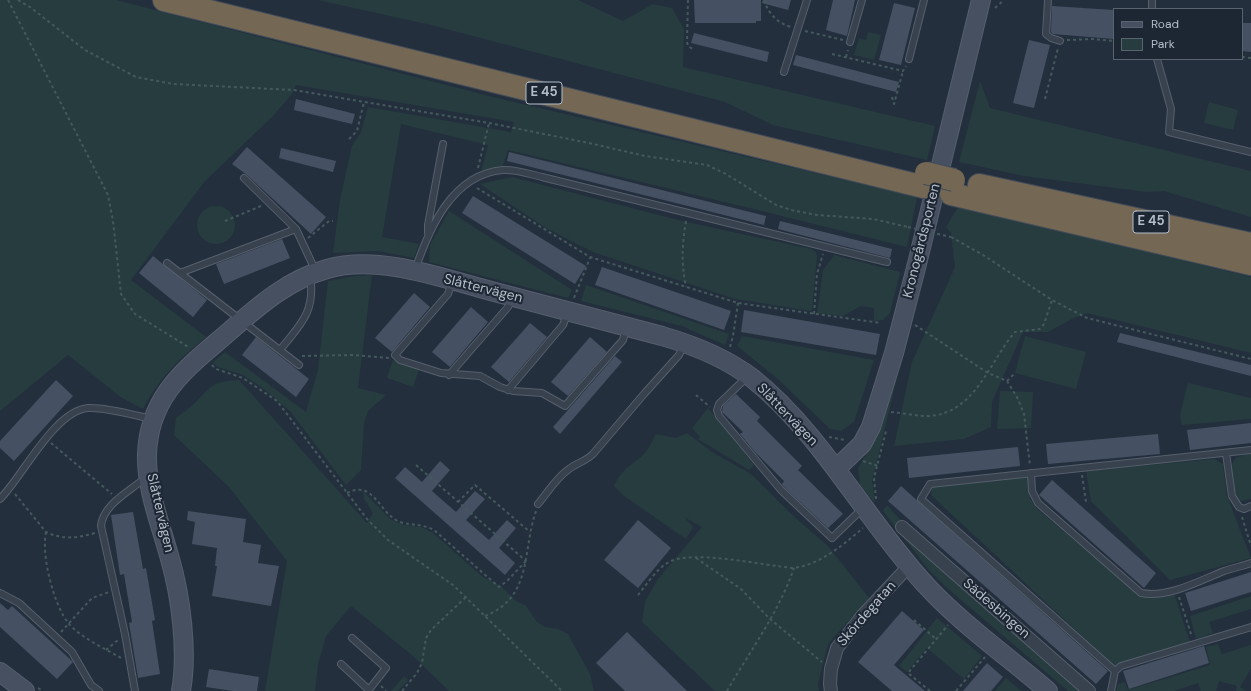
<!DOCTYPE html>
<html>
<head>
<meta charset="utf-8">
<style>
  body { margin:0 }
  #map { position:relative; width:1251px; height:691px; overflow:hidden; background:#242f3e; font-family:"DM Sans",sans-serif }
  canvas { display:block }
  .legend { position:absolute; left:1113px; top:8px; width:130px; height:52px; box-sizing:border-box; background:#1d2633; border:1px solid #59626f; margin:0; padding:5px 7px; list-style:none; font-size:12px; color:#b4bcc9 }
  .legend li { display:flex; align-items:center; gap:8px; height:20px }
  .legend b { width:20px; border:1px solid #59626f }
</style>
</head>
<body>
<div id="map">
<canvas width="1251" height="691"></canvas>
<ul class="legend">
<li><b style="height:5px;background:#465061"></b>Road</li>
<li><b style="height:11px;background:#263c3f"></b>Park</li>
</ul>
</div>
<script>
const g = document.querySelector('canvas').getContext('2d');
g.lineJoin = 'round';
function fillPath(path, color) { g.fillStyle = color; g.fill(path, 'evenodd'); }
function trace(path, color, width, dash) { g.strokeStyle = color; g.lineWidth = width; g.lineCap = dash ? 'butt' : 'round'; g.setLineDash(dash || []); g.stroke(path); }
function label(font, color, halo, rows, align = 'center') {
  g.font = font + ' "DM Sans",sans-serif'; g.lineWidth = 4; g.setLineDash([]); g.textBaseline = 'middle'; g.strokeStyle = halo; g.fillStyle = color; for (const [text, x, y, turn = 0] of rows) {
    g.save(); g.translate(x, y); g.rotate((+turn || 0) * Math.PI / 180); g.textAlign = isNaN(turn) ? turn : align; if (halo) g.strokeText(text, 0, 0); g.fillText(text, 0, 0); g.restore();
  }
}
fillPath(new Path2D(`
  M0,0H116L493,97L917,197L907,247L766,212L508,150L502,168L481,172L488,145L401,124L382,237L419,244L414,258L378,251L333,253L340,200L352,146L361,132L368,107L511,132L510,135L514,122L296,85L292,94L273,116L205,181L131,280L206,337C179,359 159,378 143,409L122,398L68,355L0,411Z
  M318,0H578L623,21L653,4L672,8L684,29L683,67L935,126L927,160L773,125L725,102L431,25Z
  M868,32L881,35L874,60L854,55L859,38L866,40Z
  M980,81L990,108L1251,171V217L1164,191L1146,192L1024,176L959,162Z
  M1209,102L1238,110L1233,130L1204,123Z
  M512,177L682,221L811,249L816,252L817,257L812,311L735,299L593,252L546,228L480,184Z
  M197 225a19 19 0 1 1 38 0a19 19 0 1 1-38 0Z
  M961,207L1251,277V353L1087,313L1070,320L1048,332H1023L992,402L991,427L964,439L894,446L912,362L955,267L951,233L946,227L957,209Z
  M449,211L572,290L568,298L429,262L430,245Z
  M834,255L900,272L890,313L883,320L874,321V308L861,306L843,316L817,313L823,270Z
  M372,275L358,388L386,395L368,411L364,423L361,470L346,485L290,411L260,386L241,374L218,367L213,362L225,352L306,412L318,370L328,281L355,276Z
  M586,285L729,334L725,345L682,326L581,301Z
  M742,336L874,360L854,422L841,431L830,429L779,380L737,346Z
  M1025,336L1086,352L1076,389L1015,373Z
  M393,360L419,370L413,387L387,378Z
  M895,377L897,378L872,481L875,503L860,486L858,468L876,438Z
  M239,380L367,523L373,513L364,499L363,491L390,519L404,525L421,527L433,533L483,577L501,586L516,601L526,606L537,622L545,627L558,629L568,634L590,674L594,691H449L413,656L351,606L326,636L318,664L315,691H265L287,561L229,487L174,435L176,418C182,413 189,409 194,404C213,385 210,382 239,380Z
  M1188,383L1251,398V419L1182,425L1180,415Z
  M1000,391L1033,392L1031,428L997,429Z
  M708,408L754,465L749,470L698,439L700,437L692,428Z
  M687,433L712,452L751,474L792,515L828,546L869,598L828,644L818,684L819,691H715L642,622L645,602L658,579L702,527L684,517L693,527L686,539L624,496L614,486C622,469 629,467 642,456C648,451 652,441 656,434L676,438Z
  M1251,453V499L1241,501C1232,491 1227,468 1236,458Z
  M1214,459L1223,464L1227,496L1251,558L1170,580L1091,501L1086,471Z
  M1027,477L1029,479L1030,498L1035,507L1140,595L1174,593L1190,642L1114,666L931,495L932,487Z
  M887,505L944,568L1083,691H1068L946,587L928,569L883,511Z
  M1251,596V609L1209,622L1213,633L1196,639L1190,616Z
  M937,618L982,656L964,679L927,648L907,672L899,666Z
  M1218,644L1222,654L1251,645V669L1240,687L1246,691H1236L1237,686L1219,681L1216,691H1201L1198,683L1174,691H1116L1118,684L1125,682L1128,690L1210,665L1206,647Z
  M404,676L408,680L398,691H391Z
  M1006,678L1021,691H995Z`), '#263c3f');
fillPath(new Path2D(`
  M694,0H761V21H756V23H695Z
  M763,0H791L788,10L762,3Z
  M833,0H855L847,36L826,30Z
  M894,3L915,8L901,65L879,60Z
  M1052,6L1114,10V39L1053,34L1051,32Z
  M1242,23H1251V52L1242,51Z
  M694,33L769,52L767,62L691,43Z
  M1029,40L1050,45L1034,108L1013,103Z
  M796,55L899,82L896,92L793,65Z
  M296,99L355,114L352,124L294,110Z
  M247,147L326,217L311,234L247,175L232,164Z
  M281,148L336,161L333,172L279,158Z
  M509,152L766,216L764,225L507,161Z
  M473,196L586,266L575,284L462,213Z
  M780,221L892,249L890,258L778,229Z
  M282,239L290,258L224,284L216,264Z
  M153,256L207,300L193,317L139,273Z
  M602,267L731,311L724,330L595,285Z
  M414,293L430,307L392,352L375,338Z
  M471,307L488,322L450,367L432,352Z
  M744,310L880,334L876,355L741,332Z
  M530,323L547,337L509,382L491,367Z
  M1120,333L1251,365V376L1117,342Z
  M256,337L309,379L296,397L242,355Z
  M590,337L607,352L568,396L551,382Z
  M615,356L622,362L560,434L553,427Z
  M56,380L73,396L14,461L0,448V441Z
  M736,394L760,417L757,421L802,466L798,470L843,514L828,528L784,487L782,484L784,481L755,452L740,434L743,432L722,412L723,406Z
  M1251,423V443L1190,450L1187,430Z
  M1158,434L1160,454L1048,464L1046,444Z
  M1018,447L1020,466L909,478L907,458Z
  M440,461L450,470L432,491L456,512L475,491L485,499L466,520L489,540L507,520L516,528L499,548L515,563L505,575L395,478L405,467L422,482Z
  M1052,480L1156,573L1144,588L1039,495Z
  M901,486L1108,671L1096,684L888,501Z
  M188,511L246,519L243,542L261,545L258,563L279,566L271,606L212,596L217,566H215L217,548L192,544L195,522L187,520Z
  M133,512L143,569L146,568L155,620L152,621L160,674L138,678L129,623L132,622L124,574L120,575L111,515Z
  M638,520L671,548L638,588L604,560Z
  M1251,572V592L1191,611L1185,593Z
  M0,603L8,610L12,606L71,660L73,662L57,679L0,627Z
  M902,611L924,630L894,665L925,691H892L858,662Z
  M627,632L687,691H625L596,663Z
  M1204,646L1209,663L1129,689L1123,671Z
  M987,663L1003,677L991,691H963Z
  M209,669L259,677L257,691H233L206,687Z`), '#455162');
const lane = new Path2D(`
  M1048,0L1046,34L1051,38L1060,41
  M1152,9V0
  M850,42L862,0
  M909,59L924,0
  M1157,59L1171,109L1169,132L1251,152
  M784,72L807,0
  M244,178L296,229L316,272
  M428,233V225L443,144
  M167,263L299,365
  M415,270C429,229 452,174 503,170C516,169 529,174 542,177L887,262
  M180,273L296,229
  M452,282L448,294L395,355L400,360L441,373L480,376L500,387L513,391L542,393L565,406L623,340L626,328
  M280,350C300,325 316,312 310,276
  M449,375L508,307L512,298
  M747,377L719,404L717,410L719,416L781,490L832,538L862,509
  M508,390L563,325L568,312
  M1226,453L1232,496L1239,507L1244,509L1251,506
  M1031,473L1032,491L1038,503L1141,593C1169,598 1199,581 1224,571C1233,568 1242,566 1251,563
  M0,499C23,476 54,411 88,408C107,407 133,415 152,419
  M538,504C548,492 556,478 569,469C577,463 586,461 593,454L644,394L679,355L684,345
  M0,593L19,603L72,652L91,685L99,691
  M352,638L386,668L368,691
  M341,664L369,690
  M1115,671L1121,666L1251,627
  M135,691L125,634L101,526C103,506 125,494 140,482L146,481
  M1111,691L1115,671L921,499L930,484L1251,450`);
const street = new Path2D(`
  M902,527L1089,691
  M831,691L830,684L831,669L837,648L862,616L909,566`);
const secondary = new Path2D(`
  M836,469L862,444L871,427L894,353L917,264L981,0
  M0,672L25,691
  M181,691C188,652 181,597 170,559C161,525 146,490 147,454C149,401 179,374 217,342C251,313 283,281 327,269C378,254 442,278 491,291C548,306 605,321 662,336C693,345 726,358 752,378C822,434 863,516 923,582C960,623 1006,655 1048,691`);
const highway = new Path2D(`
  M164,0L924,187
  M979,185L1251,244
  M951,194L1251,264`);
trace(lane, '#565f6c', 8);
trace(street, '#565f6c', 14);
trace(secondary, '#565f6c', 20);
trace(highway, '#434c59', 24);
trace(new Path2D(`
  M8,0L108,195L113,221L121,294L135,314L190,348
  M18,0L30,7L85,50L136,77L173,84L294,90L489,123L589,143L645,156L707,165L726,174L776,205L791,210L817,215L873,219L908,227
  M688,0L687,42L688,46L694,50
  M764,0C768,13 777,23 791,27
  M995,8L1004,0
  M805,31L843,40
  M1067,40L1092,39L1114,41
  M832,54L903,71L906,66
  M846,57L848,50
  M1242,57L1251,58
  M892,97L894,104L903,71
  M1045,99L1058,48
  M349,139L357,131L364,102
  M478,168L489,123
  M477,188L590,257L738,303L881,323
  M225,221L261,206
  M686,221C682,246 681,262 686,287
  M951,237L983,255L1052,300L1087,318L1251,359
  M308,238L329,221H333
  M574,298L590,258
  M814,314L817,274L823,254
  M915,325L988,373L1007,381L1018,399L1024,414L1030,466
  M730,347L733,336L738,303
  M302,356L354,355L389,358
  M212,365L216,369L243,378L277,401L367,519L388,540L453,585L562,691
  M1007,381L1015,373
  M696,395L710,407
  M891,412C903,413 916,416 928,416C975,414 989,362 1015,332L1040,329L1044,324L1052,300
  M829,437L845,440
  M51,443L112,494
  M863,461L878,466
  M416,465L526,561
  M1082,475L1086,502
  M347,493C374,479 379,514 400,522C413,526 420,523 434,530L499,587L507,581L526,561
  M15,494L46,532C62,540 78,538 95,533
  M876,499L874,478L886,431
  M458,502L475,485L530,532
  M1242,517L1251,546
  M46,532C41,556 54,606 69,624C83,639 104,648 121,658
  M696,558L741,589L770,619L822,662
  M638,595C647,584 657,568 669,562C693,549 765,566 794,568C821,564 843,545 863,528
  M1179,597L1192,637
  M485,616C533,597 522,551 536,511
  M914,620L936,639
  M61,632L92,598L109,592
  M106,650L118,640
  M381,686L386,691
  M38,688L43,691
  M402,691L417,673L422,663L426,638L431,630L466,597
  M727,691C750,651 779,612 794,568
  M930,691L908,673L948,625
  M956,691L985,657`), '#44595c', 2, [3, 3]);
trace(lane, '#38414e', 6);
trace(street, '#38414e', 12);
trace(secondary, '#465061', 18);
trace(highway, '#746855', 22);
const highwayBridge = new Path2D(`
  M926,173L954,180`);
trace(highwayBridge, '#434c59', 24, []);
trace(new Path2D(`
  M908,227L951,237`), '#44595c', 2, [3, 3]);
trace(highwayBridge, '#746855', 22);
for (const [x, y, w] of [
  [544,93,36],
  [1151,222,36]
]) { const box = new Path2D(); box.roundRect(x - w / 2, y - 11, w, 22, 3); g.fillStyle = '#1d2633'; g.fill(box); trace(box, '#b4bcc9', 1); }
label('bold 13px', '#b4bcc9', null, [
  ["E 45",544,93],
  ["E 45",1151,222]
]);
label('14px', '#b4bcc9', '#1d2633', [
  ["Kronogårdsporten",922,241,-76],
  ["Slåttervägen",483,289,14],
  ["Slåttervägen",787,415,46],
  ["Slåttervägen",160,513,77],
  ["Sädesbingen",996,609,41],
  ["Skördegatan",867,614,-49]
]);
</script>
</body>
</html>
